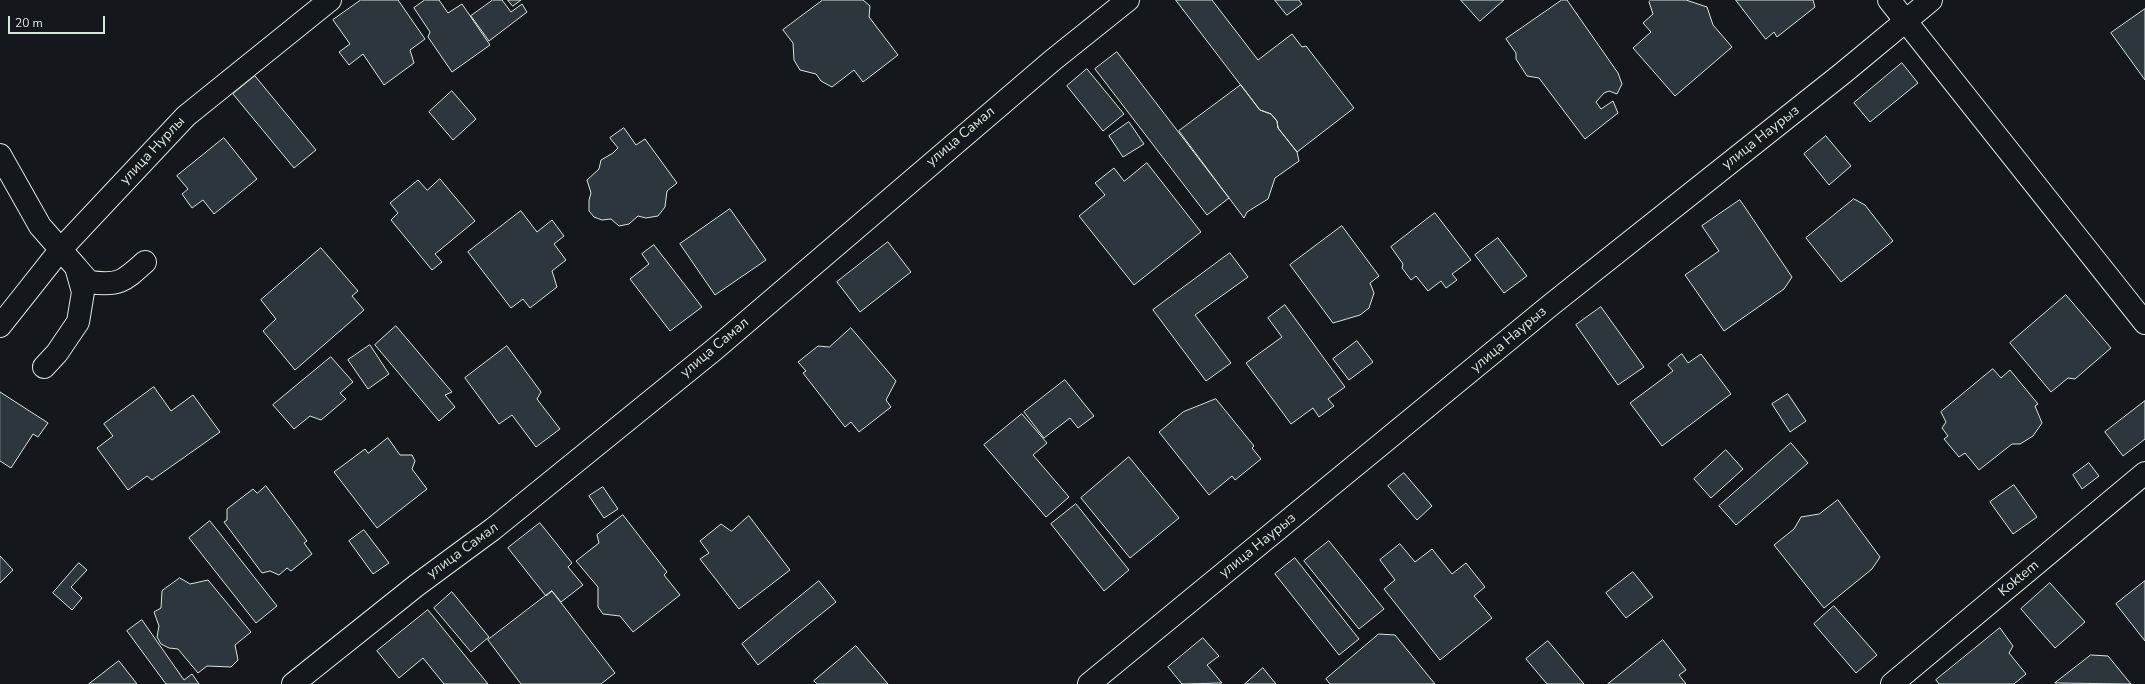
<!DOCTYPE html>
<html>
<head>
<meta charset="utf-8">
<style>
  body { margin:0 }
  #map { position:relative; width:2145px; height:684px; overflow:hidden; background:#14181c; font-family:"Nunito Sans",sans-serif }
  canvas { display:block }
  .scale { position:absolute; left:8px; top:16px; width:97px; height:18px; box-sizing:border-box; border:2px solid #d8e6dc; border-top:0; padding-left:5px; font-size:12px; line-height:14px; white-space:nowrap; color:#d8e6dc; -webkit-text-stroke:3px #14181c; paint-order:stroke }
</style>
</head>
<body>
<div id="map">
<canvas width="2145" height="684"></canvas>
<div class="scale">20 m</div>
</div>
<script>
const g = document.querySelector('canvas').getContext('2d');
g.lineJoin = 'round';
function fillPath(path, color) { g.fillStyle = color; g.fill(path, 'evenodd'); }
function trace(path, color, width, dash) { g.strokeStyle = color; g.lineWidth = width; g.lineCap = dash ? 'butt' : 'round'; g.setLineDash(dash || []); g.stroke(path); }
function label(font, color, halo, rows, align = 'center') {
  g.font = font + ' "Nunito Sans",sans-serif'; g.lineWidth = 3; g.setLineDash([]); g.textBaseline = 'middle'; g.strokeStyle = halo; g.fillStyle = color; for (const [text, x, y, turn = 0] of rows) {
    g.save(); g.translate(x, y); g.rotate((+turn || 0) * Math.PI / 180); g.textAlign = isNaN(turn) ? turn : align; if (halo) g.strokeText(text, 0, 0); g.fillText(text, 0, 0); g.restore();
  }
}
const building = new Path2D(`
  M361,0H398L425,39L410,50L414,63L384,85L363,54L349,65L339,52L350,44L333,20Z
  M425,0H439L448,13L462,4L490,45L452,72L428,37L430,32L414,8Z
  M493,0H502L511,12L522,4L527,12L489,41L471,16Z
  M508,0H521L513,6Z
  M823,0H863L870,6L869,17L898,55L863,82L854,70L832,87L821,81L816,74L800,70L794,60L793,43L783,30Z
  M1176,0H1212L1258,60L1292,34L1302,47L1306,46L1354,108L1297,152L1278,128L1277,121L1271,114L1260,110Z
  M1275,0H1299L1302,4L1287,15Z
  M1461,0H1504L1480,21Z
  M1562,0H1567L1618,73L1622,84L1617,94L1609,91L1604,93L1596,102L1601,109L1613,101L1618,113L1585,139L1539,78L1527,76L1516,59V53L1506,39Z
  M1651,0H1686L1707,7L1713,25L1732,47L1675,96L1633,48L1651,32L1643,23L1653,14L1649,2Z
  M1736,0H1813L1815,7L1777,37L1774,32L1766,39Z
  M2145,9V80L2111,33Z
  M1117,52L1229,198L1207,215L1095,69Z
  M1902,63L1918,83L1870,122L1854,103Z
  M1087,69L1124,114L1103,131L1067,86Z
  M255,76L316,150L294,168L233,94Z
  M1241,85L1260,110L1271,114L1277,121L1278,128L1297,152L1299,161L1275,178L1268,199L1247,212L1244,218L1179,131Z
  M452,91L476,119L453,140L429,112Z
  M1129,122L1144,144L1123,157L1109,136Z
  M624,128L636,145L645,139L677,183L667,191L665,207L658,216L646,218L638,216L629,224L619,226L611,219L602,220L594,217L589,211V200L591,193L587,180L599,169L601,160L613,153L618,148L610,138Z
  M1826,136L1851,166L1829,185L1804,154Z
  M224,138L257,179L214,214L203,200L192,208L182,194L188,189L177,176Z
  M1147,163L1201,232L1134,285L1079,216L1105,195L1095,183L1114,168L1124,181Z
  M440,179L475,221L435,254L442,262L432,270L391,220L398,213L390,203L418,180L427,190Z
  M1854,199L1865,205L1893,241L1841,282L1806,238Z
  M1740,200L1792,277L1784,289L1724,331L1685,275L1719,251L1702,226Z
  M730,209L766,260L715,295L680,244Z
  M521,211L537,232L552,220L564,236L554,244L566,260L552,271L557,287L530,308L523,299L511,308L468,252Z
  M1435,213L1471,260L1452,274L1457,280L1446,288L1441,281L1428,291L1416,276L1411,280L1402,268L1403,264L1391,247Z
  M1342,226L1379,276L1370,283L1374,293L1369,308L1360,315L1333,323L1290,265Z
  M1498,238L1527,276L1504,293L1475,255Z
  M888,242L911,272L860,312L837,282Z
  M654,245L702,307L670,331L630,279L649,264L642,254Z
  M321,248L358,291L352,296L364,310L295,370L263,331L276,319L261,300Z
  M1230,253L1248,277L1195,315L1231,363L1206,381L1153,310Z
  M2066,295L2111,348L2075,379L2068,378L2051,392L2010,343Z
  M1285,305L1345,387L1328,399L1334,406L1319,417L1313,408L1291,424L1246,363L1282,337L1268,318Z
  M1601,307L1644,367L1618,385L1576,325Z
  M396,326L452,392L445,395L455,407L439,421L375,345Z
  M851,328L896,381L886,400L891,407L859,432L851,422L845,427L803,373L806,371L798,362L818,346L829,347Z
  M1357,341L1373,362L1349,380L1333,359Z
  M370,345L389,374L368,389L348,360Z
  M507,346L541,392L537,399L560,429L536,447L512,415L499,424L465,378Z
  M1682,354L1688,363L1701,354L1731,394L1662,446L1630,403L1673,371L1668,365Z
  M331,357L353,382L340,393L346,399L321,420L310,416L294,429L273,405Z
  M1993,369L2001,378L2010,370L2038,404L2035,406L2042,423L2033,436L2020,444H2012L1979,470L1965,453L1959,457L1944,439L1948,436L1942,428L1946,422L1941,412Z
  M1065,380L1094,416L1078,428L1070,418L1044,438L1024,412Z
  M154,387L171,411L193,395L220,432L152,480L147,476L128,490L97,448L113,436L104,424Z
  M0,392L48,423L38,437L33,434L11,468L0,461Z
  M1788,394L1806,421L1790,432L1772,404Z
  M1216,399L1254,446L1252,448L1261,459L1235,480L1232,476L1209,495L1159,432L1183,412Z
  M2145,401V439L2123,456L2105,432Z
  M1022,414L1047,443L1033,455L1069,497L1046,517L984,445Z
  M388,438L400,455H412L415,461L412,469L427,489L377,528L334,472L365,449L368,453Z
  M1791,443L1808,463L1736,525L1719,506Z
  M1726,450L1743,469L1711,498L1694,479Z
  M1129,457L1179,518L1130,558L1081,498Z
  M2089,463L2099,476L2082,489L2073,475Z
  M1404,473L1432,506L1417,520L1388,486Z
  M2014,485L2037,517L2013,534L1990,502Z
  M266,486L307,541L304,543L312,554L291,571L287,568L279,575L270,571L262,573L224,522L227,520V509L253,489L257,493Z
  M603,487L618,509L604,518L589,496Z
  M1838,500L1880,557L1872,569L1824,608L1774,545L1794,529L1801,517L1819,514Z
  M1076,504L1129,570L1104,591L1051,524Z
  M623,515L667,572L664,575L680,595L633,632L620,616L603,614L598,607V587L576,561L599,543L597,535Z
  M749,516L790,570L739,609L700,559L709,553L700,541L721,524L731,531Z
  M210,521L277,606L256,623L189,538Z
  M540,523L572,563L568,567L583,585L561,602L552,591L546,596L508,548Z
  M364,530L389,563L373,574L349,541Z
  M1329,541L1384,609L1359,629L1304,561Z
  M1400,544L1415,562L1432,549L1452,574L1466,563L1485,587L1474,596L1492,618L1440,660L1384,589L1395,580L1380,560Z
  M0,556L13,570L0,583Z
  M1295,558L1359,639L1339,655L1275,574Z
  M79,563L87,570L71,587L82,598L72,610L53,593Z
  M1633,572L1653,597L1626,618L1606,593Z
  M180,578L190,584L208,580L251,632L235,645L238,660L231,667L207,666L198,673L178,649L169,648L161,644L157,637L159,626L154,612L161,608L162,591Z
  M819,581L836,602L758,665L742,644Z
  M2145,581V641L2116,604Z
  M2050,583L2085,622L2055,648L2021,609Z
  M552,591L615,673L601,684H521L488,640Z
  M452,592L489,637L471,652L434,608Z
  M1834,606L1877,655L1856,673L1814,624Z
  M428,610L488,684H444L423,658L399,678L377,651Z
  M142,620L184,680L192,674L199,684H166L127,631Z
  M2000,628L2013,646L2009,653L2026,674L2014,684H1939L1936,680Z
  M1379,634L1395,635L1435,684H1330L1326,679Z
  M1203,638L1219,656L1207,665L1222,683L1182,684L1168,667Z
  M1663,640L1686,670L1679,675L1686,684H1608Z
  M1548,641L1584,684H1547L1526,659Z
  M856,646L888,684H817L814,681Z
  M2091,655L2108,656L2131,684L2055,683Z
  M119,661L137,684H89Z
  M1263,668L1276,684H1245Z`);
fillPath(building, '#2c363c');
trace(building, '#d8e6dc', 1);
const minor = new Path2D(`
  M1889,0L2145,323
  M0,155L40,226L76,267L83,292L78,322L57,353L44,367
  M76,267L89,282C119,286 123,282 145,262
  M0,326L61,249L186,116L330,0
  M293,684L417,585L493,529L715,349L1053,60L1128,0
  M1892,684L2145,473`);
const tertiary = new Path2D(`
  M1089,684L1552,304L1843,73L1931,0`);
trace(minor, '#d8e6dc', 24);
trace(tertiary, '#d8e6dc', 24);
trace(minor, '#14181c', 22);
trace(tertiary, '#14181c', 22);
label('14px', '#d8e6dc', '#14181c', [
  ["улица Самал",961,137,-40],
  ["улица Наурыз",1761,138,-38],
  ["улица Нурлы",153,151,-47],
  ["улица Наурыз",1509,340,-40],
  ["улица Самал",715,348,-40],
  ["улица Наурыз",1258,546,-39],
  ["улица Самал",463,551,-36],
  ["Koktem",2019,579,-40]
]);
</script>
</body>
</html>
